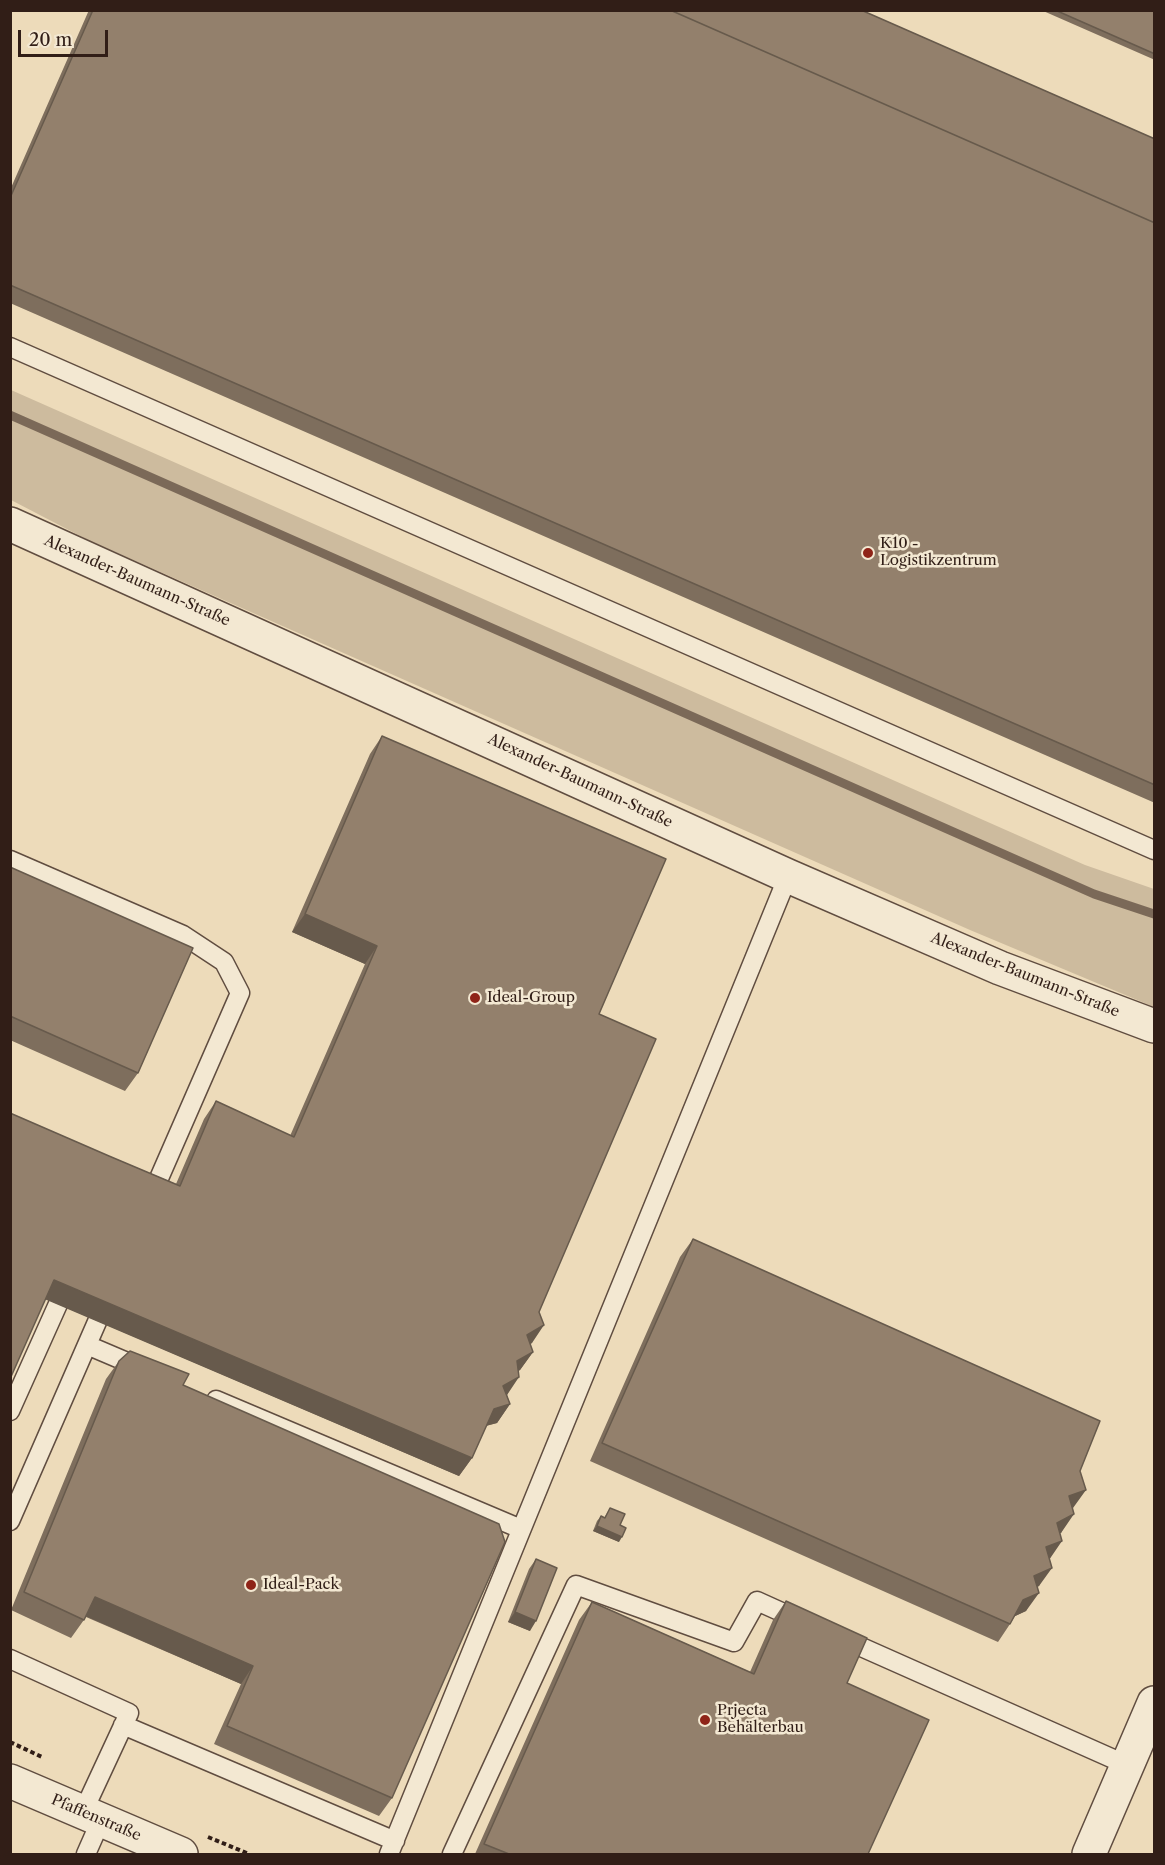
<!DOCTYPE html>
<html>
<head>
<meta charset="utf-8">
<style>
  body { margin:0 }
  #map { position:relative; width:1165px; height:1865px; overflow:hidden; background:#eddbba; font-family:"Libre Caslon Text",serif }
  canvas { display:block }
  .frame { position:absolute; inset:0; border:12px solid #311e17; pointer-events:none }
  .scale { position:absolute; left:18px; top:30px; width:90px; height:27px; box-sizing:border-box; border:3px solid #311e17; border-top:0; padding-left:8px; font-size:18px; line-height:21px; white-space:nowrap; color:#311e17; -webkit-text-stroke:4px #f3e8d2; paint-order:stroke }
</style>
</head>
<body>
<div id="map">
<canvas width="1165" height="1865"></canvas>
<div class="frame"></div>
<div class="scale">20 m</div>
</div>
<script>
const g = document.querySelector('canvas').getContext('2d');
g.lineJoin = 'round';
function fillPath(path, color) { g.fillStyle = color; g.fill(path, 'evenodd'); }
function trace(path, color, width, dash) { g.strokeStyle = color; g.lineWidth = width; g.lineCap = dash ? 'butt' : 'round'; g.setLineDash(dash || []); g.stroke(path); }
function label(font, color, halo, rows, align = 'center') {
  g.font = font + ' "Libre Caslon Text",serif'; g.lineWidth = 5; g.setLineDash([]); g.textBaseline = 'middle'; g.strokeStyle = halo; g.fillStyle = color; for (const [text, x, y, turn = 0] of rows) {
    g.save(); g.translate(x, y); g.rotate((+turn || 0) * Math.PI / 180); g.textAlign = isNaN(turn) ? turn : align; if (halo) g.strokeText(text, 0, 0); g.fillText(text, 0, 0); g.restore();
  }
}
fillPath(new Path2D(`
  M11,390L1085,865L1154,889V1007L970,930L88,540L11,500Z`), '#cdbb9e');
trace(new Path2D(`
  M10,415L1094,894L1154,914`), '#7b6958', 9);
const service = new Path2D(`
  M10,347L1154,850
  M10,860L183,935L224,962L240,993L150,1199
  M87,1345L141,1368
  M216,1400L521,1529
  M10,1411L67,1284
  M10,1521L107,1299
  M841,1638L1127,1765
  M10,1659L129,1713L83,1812
  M123,1725L395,1841
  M86,1854L101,1820
  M389,1854L788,876
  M452,1854L576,1585L734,1642L757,1601L799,1620`);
const minor = new Path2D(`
  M10,524L788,876L1000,968L1154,1026
  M10,1781L181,1854
  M1089,1854L1154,1703`);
trace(service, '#604d40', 21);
trace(minor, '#604d40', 36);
trace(new Path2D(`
  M10,1742L42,1757
  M208,1837L249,1854`), '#311e17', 4, [4.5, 3]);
trace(service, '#f3e8d2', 18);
trace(minor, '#f3e8d2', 33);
fillPath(new Path2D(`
  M89,10H861L1155,139V803L10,303V190Z
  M1041,10H1155V60Z
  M382,736L599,1014L539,1312L532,1343L530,1344L533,1352L520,1370L518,1371L507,1395L510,1404L497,1423L486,1426L472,1458L459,1476L46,1299L109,1156L176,1184L204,1119L216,1101L290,1136L365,964L292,932L370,754Z
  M10,867L138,1073L125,1091L10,1040Z
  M693,1239L1080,1471L1073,1508L1061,1533H1060L1039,1586L1037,1587L1026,1611L1015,1616L1010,1624L998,1642L590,1461L680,1257Z
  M119,1361L183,1385L392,1798L379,1816L214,1744L241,1684L86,1617L71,1638L11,1610L106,1379Z
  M610,1508L620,1525L619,1542L593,1531L597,1521L601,1516L604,1518Z
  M536,1559L530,1631L508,1622L529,1569Z
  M786,1601L847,1683L868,1854H475L579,1620L592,1602L750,1672L773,1620Z`), '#7e6e5d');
fillPath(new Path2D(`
  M305,914L377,946L365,964L292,932Z
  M54,1280L472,1458L459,1476L42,1298Z
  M544,1325L532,1343L514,1353L527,1335Z
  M533,1352L520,1370L504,1379L517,1361Z
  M519,1377L507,1395L503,1386Z
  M510,1404L497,1423L481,1427L494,1409Z
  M1086,1490L1073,1508L1056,1514L1069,1496Z
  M1074,1514L1061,1533L1044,1541L1057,1523Z
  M597,1526L622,1537L619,1542L593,1531Z
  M1062,1541L1049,1560L1046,1547Z
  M1052,1568L1039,1586L1021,1594L1034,1576Z
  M1039,1593L1026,1611L1011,1618L1023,1600Z
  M95,1597L253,1666L241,1684L83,1615Z
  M515,1612L536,1621L530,1631L508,1622Z`), '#675a4c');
const building = new Path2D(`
  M93,10H670L1155,223V785L10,285V198Z
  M670,10H861L1155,139V223Z
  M1055,10H1155V54Z
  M382,736L666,859L599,1014L656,1039L539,1312L544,1325L527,1335L533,1352L517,1361L519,1377L503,1386L510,1404L494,1409L472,1458L54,1280L10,1379V1113L109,1156L180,1186L216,1101L294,1137L377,946L305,914Z
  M10,867L193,948L138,1073L10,1016Z
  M693,1239L1100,1421L1080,1471L1086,1490L1069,1496L1074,1514L1057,1523L1062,1541L1046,1547L1052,1568L1034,1576L1039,1593L1023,1600L1010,1624L602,1443Z
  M130,1351L189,1374L183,1385L499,1524L505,1542L392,1798L227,1726L253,1666L95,1597L84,1620L24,1592L119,1361Z
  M610,1508L625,1514L620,1525L626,1528L622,1537L597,1526L601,1516L605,1518Z
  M536,1559L557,1568L536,1621L515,1612Z
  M786,1601L867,1638L847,1683L929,1720L868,1854H509L484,1844L592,1602L754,1674Z`);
fillPath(building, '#93806c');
trace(building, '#675a4c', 1.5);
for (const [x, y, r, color] of [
  [868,553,6,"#8f2418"],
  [475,998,6,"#8f2418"],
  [251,1585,6,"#8f2418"],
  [705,1720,6,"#8f2418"]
]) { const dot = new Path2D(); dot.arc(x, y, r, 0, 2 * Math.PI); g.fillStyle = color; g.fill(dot); trace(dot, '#f3e8d2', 2); }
label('15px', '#311e17', '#f3e8d2', [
  ["K10 -",880,544],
  ["Logistikzentrum",880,561],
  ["Ideal-Group",487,998],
  ["Ideal-Pack",263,1585],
  ["Prjecta",717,1711],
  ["Behälterbau",717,1728]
], 'left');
label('15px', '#311e17', '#f3e8d2', [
  ["Alexander-Baumann-Straße",137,581,24],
  ["Alexander-Baumann-Straße",580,781,25],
  ["Alexander-Baumann-Straße",1025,975,22],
  ["Pfaffenstraße",96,1818,23]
]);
</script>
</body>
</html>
